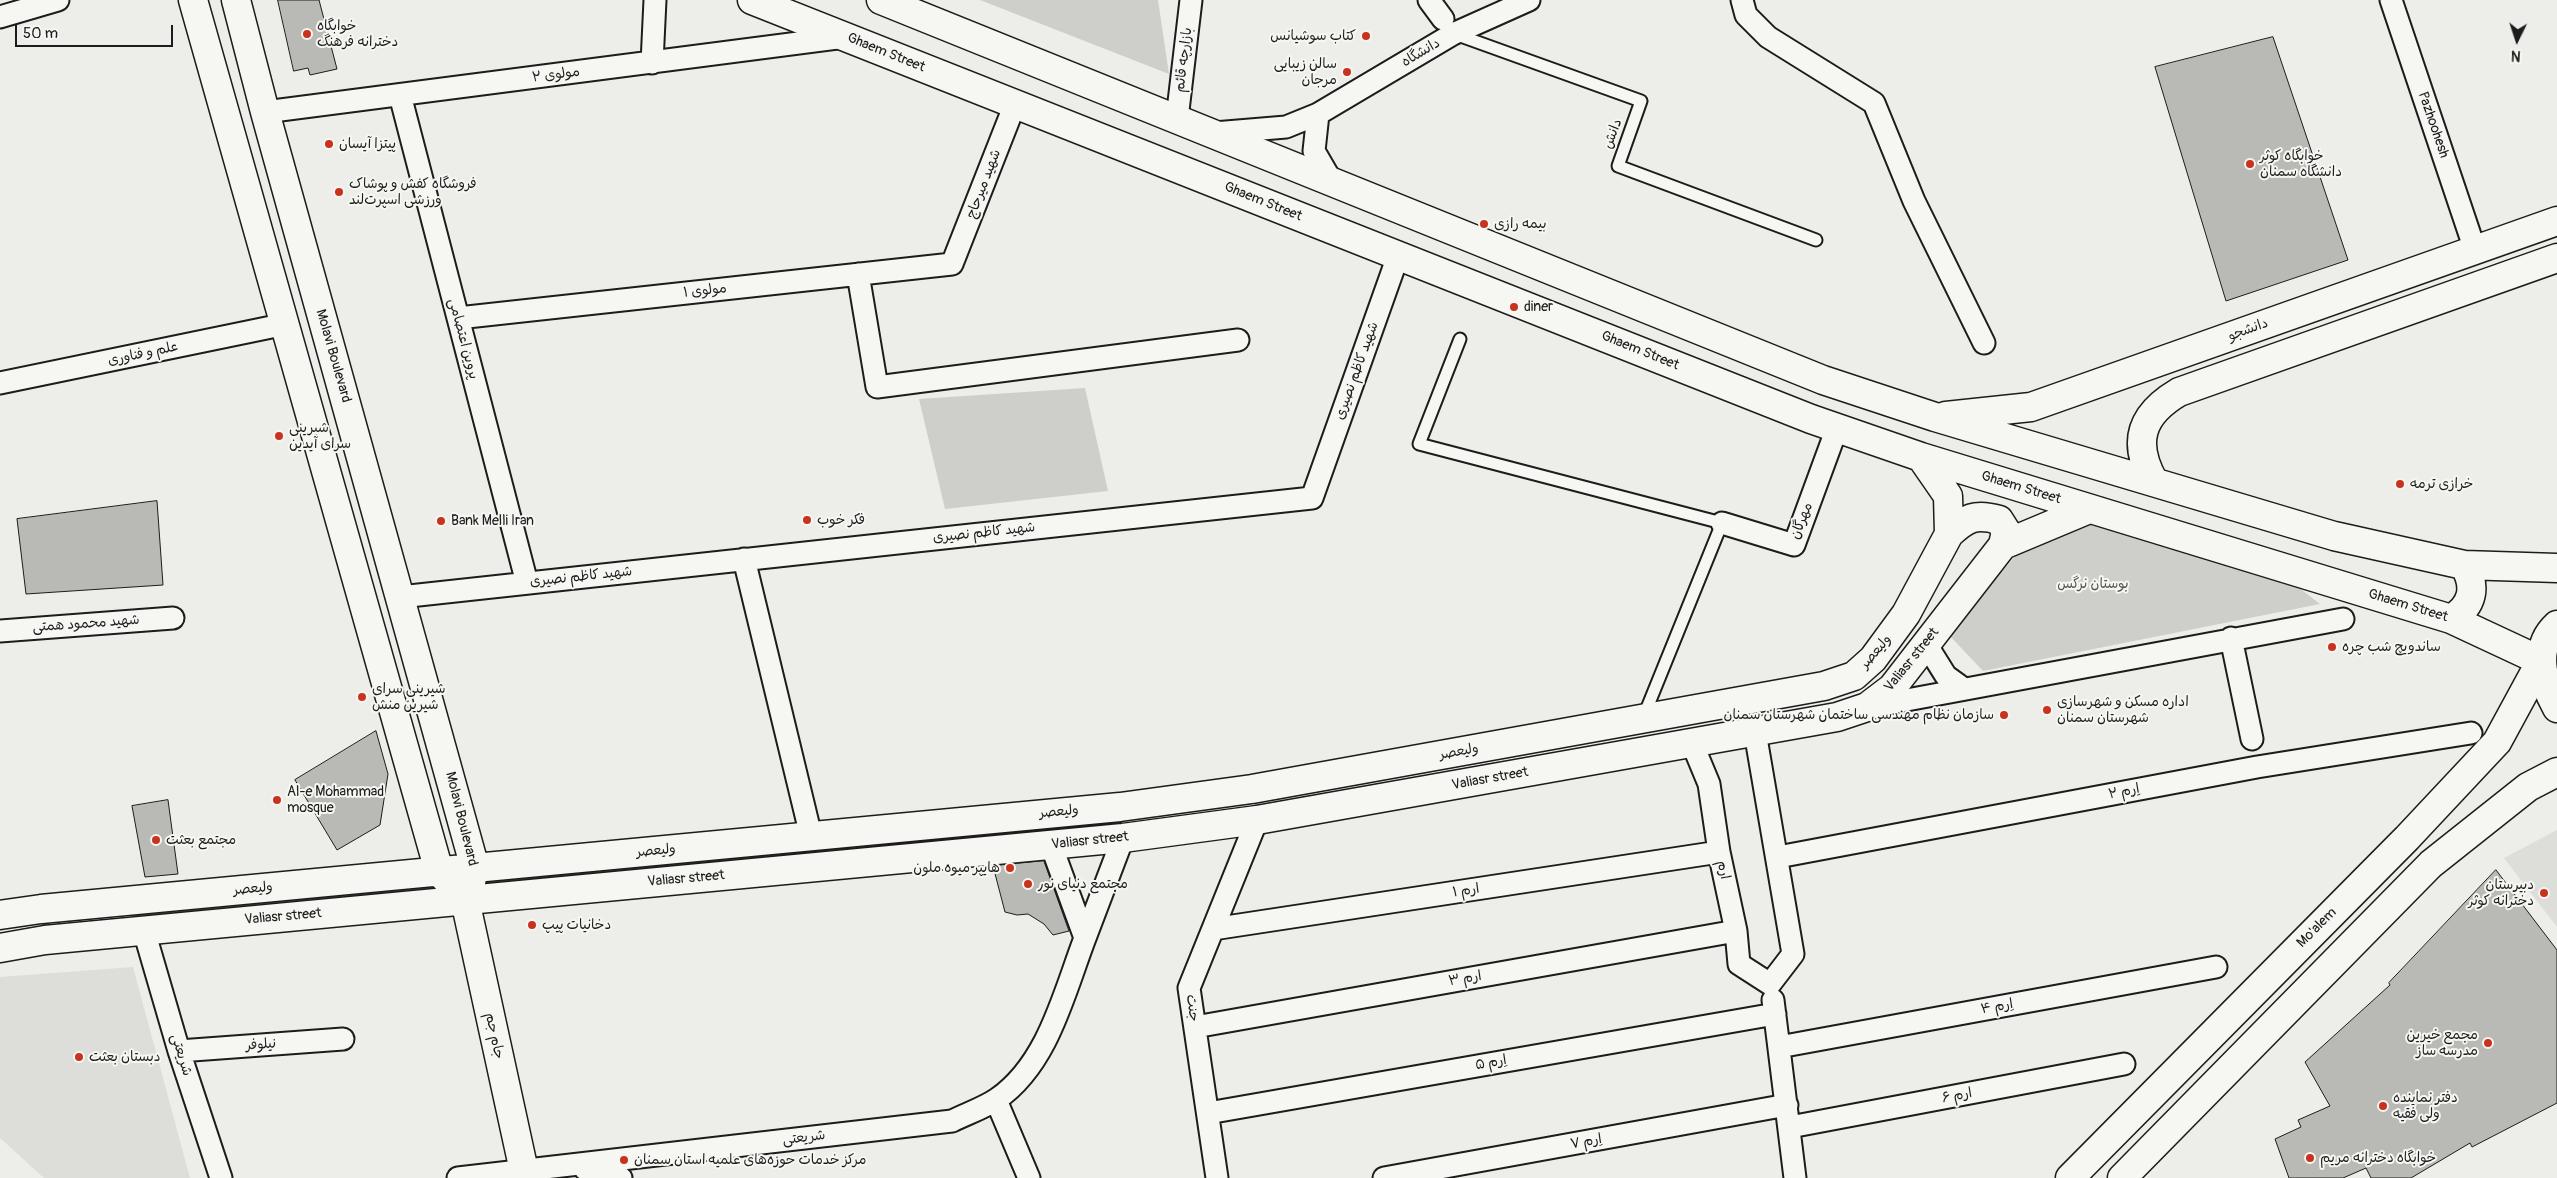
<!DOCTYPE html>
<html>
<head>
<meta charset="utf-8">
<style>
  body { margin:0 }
  #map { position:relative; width:2557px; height:1178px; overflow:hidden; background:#edede9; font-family:Pangolin,sans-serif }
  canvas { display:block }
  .north { position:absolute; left:2492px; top:15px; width:50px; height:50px; -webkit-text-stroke:4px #f6f6f2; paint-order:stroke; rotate:184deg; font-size:14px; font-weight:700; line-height:20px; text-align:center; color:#1c1c1c }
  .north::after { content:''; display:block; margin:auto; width:18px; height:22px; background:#1c1c1c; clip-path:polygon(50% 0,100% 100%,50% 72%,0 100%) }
  .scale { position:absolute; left:15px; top:25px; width:158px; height:22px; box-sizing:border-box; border:2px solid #1c1c1c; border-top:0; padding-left:6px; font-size:15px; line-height:18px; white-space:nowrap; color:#1c1c1c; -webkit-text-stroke:4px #f6f6f2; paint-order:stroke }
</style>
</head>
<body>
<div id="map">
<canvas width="2557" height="1178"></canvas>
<div class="north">N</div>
<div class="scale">50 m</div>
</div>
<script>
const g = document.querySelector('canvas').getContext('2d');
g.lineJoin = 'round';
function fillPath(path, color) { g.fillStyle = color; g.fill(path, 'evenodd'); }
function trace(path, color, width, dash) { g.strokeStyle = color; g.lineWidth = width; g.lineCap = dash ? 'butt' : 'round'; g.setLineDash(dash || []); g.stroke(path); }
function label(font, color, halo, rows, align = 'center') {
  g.font = font + ' Pangolin,"Playpen Sans Arabic",sans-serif'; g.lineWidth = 4; g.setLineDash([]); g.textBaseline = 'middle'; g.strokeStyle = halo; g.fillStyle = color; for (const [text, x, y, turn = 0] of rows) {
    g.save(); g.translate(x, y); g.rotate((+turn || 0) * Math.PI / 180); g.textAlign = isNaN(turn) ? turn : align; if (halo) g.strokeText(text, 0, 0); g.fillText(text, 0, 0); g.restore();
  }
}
fillPath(new Path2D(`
  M2557,830V927L2504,858Z
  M133,967L190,1178H44L0,1138V977Z`), '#ddddda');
fillPath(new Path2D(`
  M980,0H1158L1169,74Z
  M1085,388L1108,491L945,509L919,399Z
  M2086,520L2280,573L2320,604L1983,671L1948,634L2032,537Z`), '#cececb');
const building = new Path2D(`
  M278,0H319L337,69L310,75L308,68L294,71Z
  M2273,37L2348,260L2226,301L2155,67Z
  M157,501L163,585L26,594L17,519Z
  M376,731L388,774L380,825L337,850L295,780Z
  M168,800L178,874L145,877L132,806Z
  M1044,861L1069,931L1053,935L1044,924L1028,914L1017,915L1005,912L993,866Z
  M2496,870L2557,950V1103L2472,1147L2470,1143L2411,1178H2371L2366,1168L2343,1178H2289L2275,1139L2301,1127L2298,1120L2330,1106L2305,1062L2390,985L2389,983Z`);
fillPath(building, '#b9b9b6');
trace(building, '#1c1c1c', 1);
const service = new Path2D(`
  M1455,34L1641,101L1618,166L1816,240
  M1460,339L1419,444L1722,523L1643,718`);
const minor = new Path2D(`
  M1429,0L1443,19
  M1742,0L1746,15L1768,37L1874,103L1914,201L1984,343
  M2391,0L2475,250
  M0,17L58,0
  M652,63L655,0
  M400,95L527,583
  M265,112L845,37
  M1318,114L1453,34L1529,0
  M1177,119L1191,0
  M1214,133L1286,127L1318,114L1314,151L1332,182
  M858,274L877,387L1238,340
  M458,318L952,264L1015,104
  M0,383L286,324
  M1722,523L1794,545L1837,428
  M744,559L811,836
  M400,597L1312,498L1398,256
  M0,631L173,618
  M2231,638L2252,739
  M1926,644L1946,676L1964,689
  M1869,707L2343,619
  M1692,743L1709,784L1719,852L1736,931L1739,964L1770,984L1793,954L1755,732
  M1051,845L1085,938L1123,838
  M1778,857L2257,767L2471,733
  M1213,929L1719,852
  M144,931L179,1051L221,1178
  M1773,1000L1795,1178
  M1195,1027L1736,931
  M1779,1047L2216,967
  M179,1051L343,1039
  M996,1100L1029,1178
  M1208,1113L1775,1014
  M1790,1127L2124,1064
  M585,1169L621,1178
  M458,1178L952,1121C966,1114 984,1108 997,1099C1048,1064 1064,993 1085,938
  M1217,1178L1189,988L1257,820
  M1384,1178L1787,1105`);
const tertiary = new Path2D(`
  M465,900L524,1171L529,1178`);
const secondary = new Path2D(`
  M193,0L439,871L451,885
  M236,0L265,112L475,868L470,885
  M752,0L1811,419L1921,457L2451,619L2541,661L2497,742L2407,838L2070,1178
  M881,0L1823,380L1935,417L2334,536L2464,565L2557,568
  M1946,416L2031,407L2557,221
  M2154,482C2132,443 2140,415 2179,392L2557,258
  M1949,534C1966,518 1975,513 1999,520L2006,531L2003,545
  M2451,619C2473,606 2477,587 2464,565
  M2557,625C2532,648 2543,683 2557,708
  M0,915L41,909L1120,807L1252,789L1824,686L1854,676L1873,659L1906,614L1949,534L1948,496L1921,457
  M0,948L45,940L1123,838L1257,820L1837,717L1867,707L1892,688L2003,545L2089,509
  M2122,1178L2431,864L2528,787L2557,772`);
trace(service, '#1c1c1c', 15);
trace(minor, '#1c1c1c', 25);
trace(tertiary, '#1c1c1c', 31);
trace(secondary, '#1c1c1c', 31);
trace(service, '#f6f6f2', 11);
trace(minor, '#f6f6f2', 21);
trace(tertiary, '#f6f6f2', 28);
trace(secondary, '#f6f6f2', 28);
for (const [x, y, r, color] of [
  [307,34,5,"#c8321e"],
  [1366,36,5,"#c8321e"],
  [1347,72,5,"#c8321e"],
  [329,144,5,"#c8321e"],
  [2250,164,5,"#c8321e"],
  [339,192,5,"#c8321e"],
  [1484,224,5,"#c8321e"],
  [1514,307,5,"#c8321e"],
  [279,436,5,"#c8321e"],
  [2400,484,5,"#c8321e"],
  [807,520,5,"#c8321e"],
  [441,521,5,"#c8321e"],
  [2332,647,5,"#c8321e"],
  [362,697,5,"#c8321e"],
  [2047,710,5,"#c8321e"],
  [2004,715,5,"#c8321e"],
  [277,800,5,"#c8321e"],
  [156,840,5,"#c8321e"],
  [1010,868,5,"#c8321e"],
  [1028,884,5,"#c8321e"],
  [2544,893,5,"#c8321e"],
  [532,925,5,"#c8321e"],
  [2488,1043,5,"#c8321e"],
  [79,1057,5,"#c8321e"],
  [2383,1106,5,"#c8321e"],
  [2310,1158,5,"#c8321e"],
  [624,1160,5,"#c8321e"]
]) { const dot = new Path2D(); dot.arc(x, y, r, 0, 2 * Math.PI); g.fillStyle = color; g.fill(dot); trace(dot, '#f6f6f2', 2); }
label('14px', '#1c1c1c', '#f6f6f2', [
  ["خوابگاه",317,26],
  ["دخترانه فرهنگ",317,42],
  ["کتاب سوشیانس",1356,36,"right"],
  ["سالن زیبایی",1337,64,"right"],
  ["مرجان",1337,80,"right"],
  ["پیتزا آیسان",339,144],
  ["خوابگاه کوثر",2260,156],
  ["دانشگاه سمنان",2260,172],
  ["فروشگاه کفش و پوشاک",349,184],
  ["ورزشی اسپرت‌لند",349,200],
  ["بیمه رازی",1494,224],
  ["diner",1524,307],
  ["شیرینی",289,428],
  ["سرای آیدین",289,444],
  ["خرازی ترمه",2410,484],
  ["فکر خوب",817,520],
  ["Bank Melli Iran",451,521],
  ["ساندویچ شب چره",2342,647],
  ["شیرینی سرای",372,689],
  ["شیرین منش",372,705],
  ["اداره مسکن و شهرسازی",2057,702],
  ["شهرستان سمنان",2057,718],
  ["سازمان نظام مهندسی ساختمان شهرستان سمنان",1994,715,"right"],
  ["Al-e Mohammad",287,792],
  ["mosque",287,808],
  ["مجتمع بعثت",166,840],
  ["هایپر میوه ملون",1000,868,"right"],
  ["مجتمع دنیای نور",1038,884],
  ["دبیرستان",2534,885,"right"],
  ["دخترانه کوثر",2534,901,"right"],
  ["دخانیات پیپ",542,925],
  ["مجمع خیرین",2478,1035,"right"],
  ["مدرسه ساز",2478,1051,"right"],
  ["دبستان بعثت",89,1057],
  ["دفتر نماینده",2393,1098],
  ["ولی فقیه",2393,1114],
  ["خوابگاه دخترانه مریم",2320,1158],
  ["مرکز خدمات حوزه‌های علمیه استان سمنان",634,1160]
], 'left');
label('14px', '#1c1c1c', '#f6f6f2', [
  ["Ghaem Street",886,53,22],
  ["دانشگاه",1421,53,-31],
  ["بازارچه قائم",1184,60,-83],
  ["مولوی ۲",556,75,-7],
  ["Pazhoohesh",2433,125,71],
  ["دانش",1613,134,-70],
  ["شهید میرحاج",984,184,-69],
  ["Ghaem Street",1263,202,22],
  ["مولوی ۱",705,291,-6],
  ["دانشجو",2248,330,-20],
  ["پروین اعتصامی",463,339,75],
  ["Ghaem Street",1640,351,22],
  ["علم و فناوری",143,354,-12],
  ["Molavi Boulevard",333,356,74],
  ["شهید کاظم نصیری",1357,371,-70],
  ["Ghaem Street",2021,488,17],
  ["مهرگان",1802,521,-68],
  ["شهید کاظم نصیری",984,533,-6],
  ["شهید کاظم نصیری",581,577,-6],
  ["Ghaem Street",2408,606,17],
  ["شهید محمود همتی",86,624,-4],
  ["ولیعصر",1876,652,-49],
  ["Valiasr street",1912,660,-51],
  ["ولیعصر",1459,752,-10],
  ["Valiasr street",1490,779,-10],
  ["اِرم ۲",2124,792,-11],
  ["ولیعصر",1059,812,-5],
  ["Molavi Boulevard",461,819,76],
  ["Valiasr street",1090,841,-6],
  ["ولیعصر",656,851,-5],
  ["ارم",1723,870,78],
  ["Valiasr street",686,879,-5],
  ["ولیعصر",253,889,-5],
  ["ارم ۱",1466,891,-9],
  ["Valiasr street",283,917,-5],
  ["Mo'alem",2317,928,-45],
  ["ارم ۳",1465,979,-10],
  ["اِرم ۴",1997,1007,-10],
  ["جنت",1192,1008,82],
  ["جام جم",494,1036,78],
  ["نیلوفر",261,1045,-4],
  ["شریعتی",181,1055,73],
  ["اِرم ۵",1491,1063,-10],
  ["ارم ۶",1957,1096,-11],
  ["شریعتی",804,1138,-7],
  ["اِرم ۷",1586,1142,-10]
]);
label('14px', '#515151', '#f6f6f2', [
  ["بوستان نرگس",2093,584]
]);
</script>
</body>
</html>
